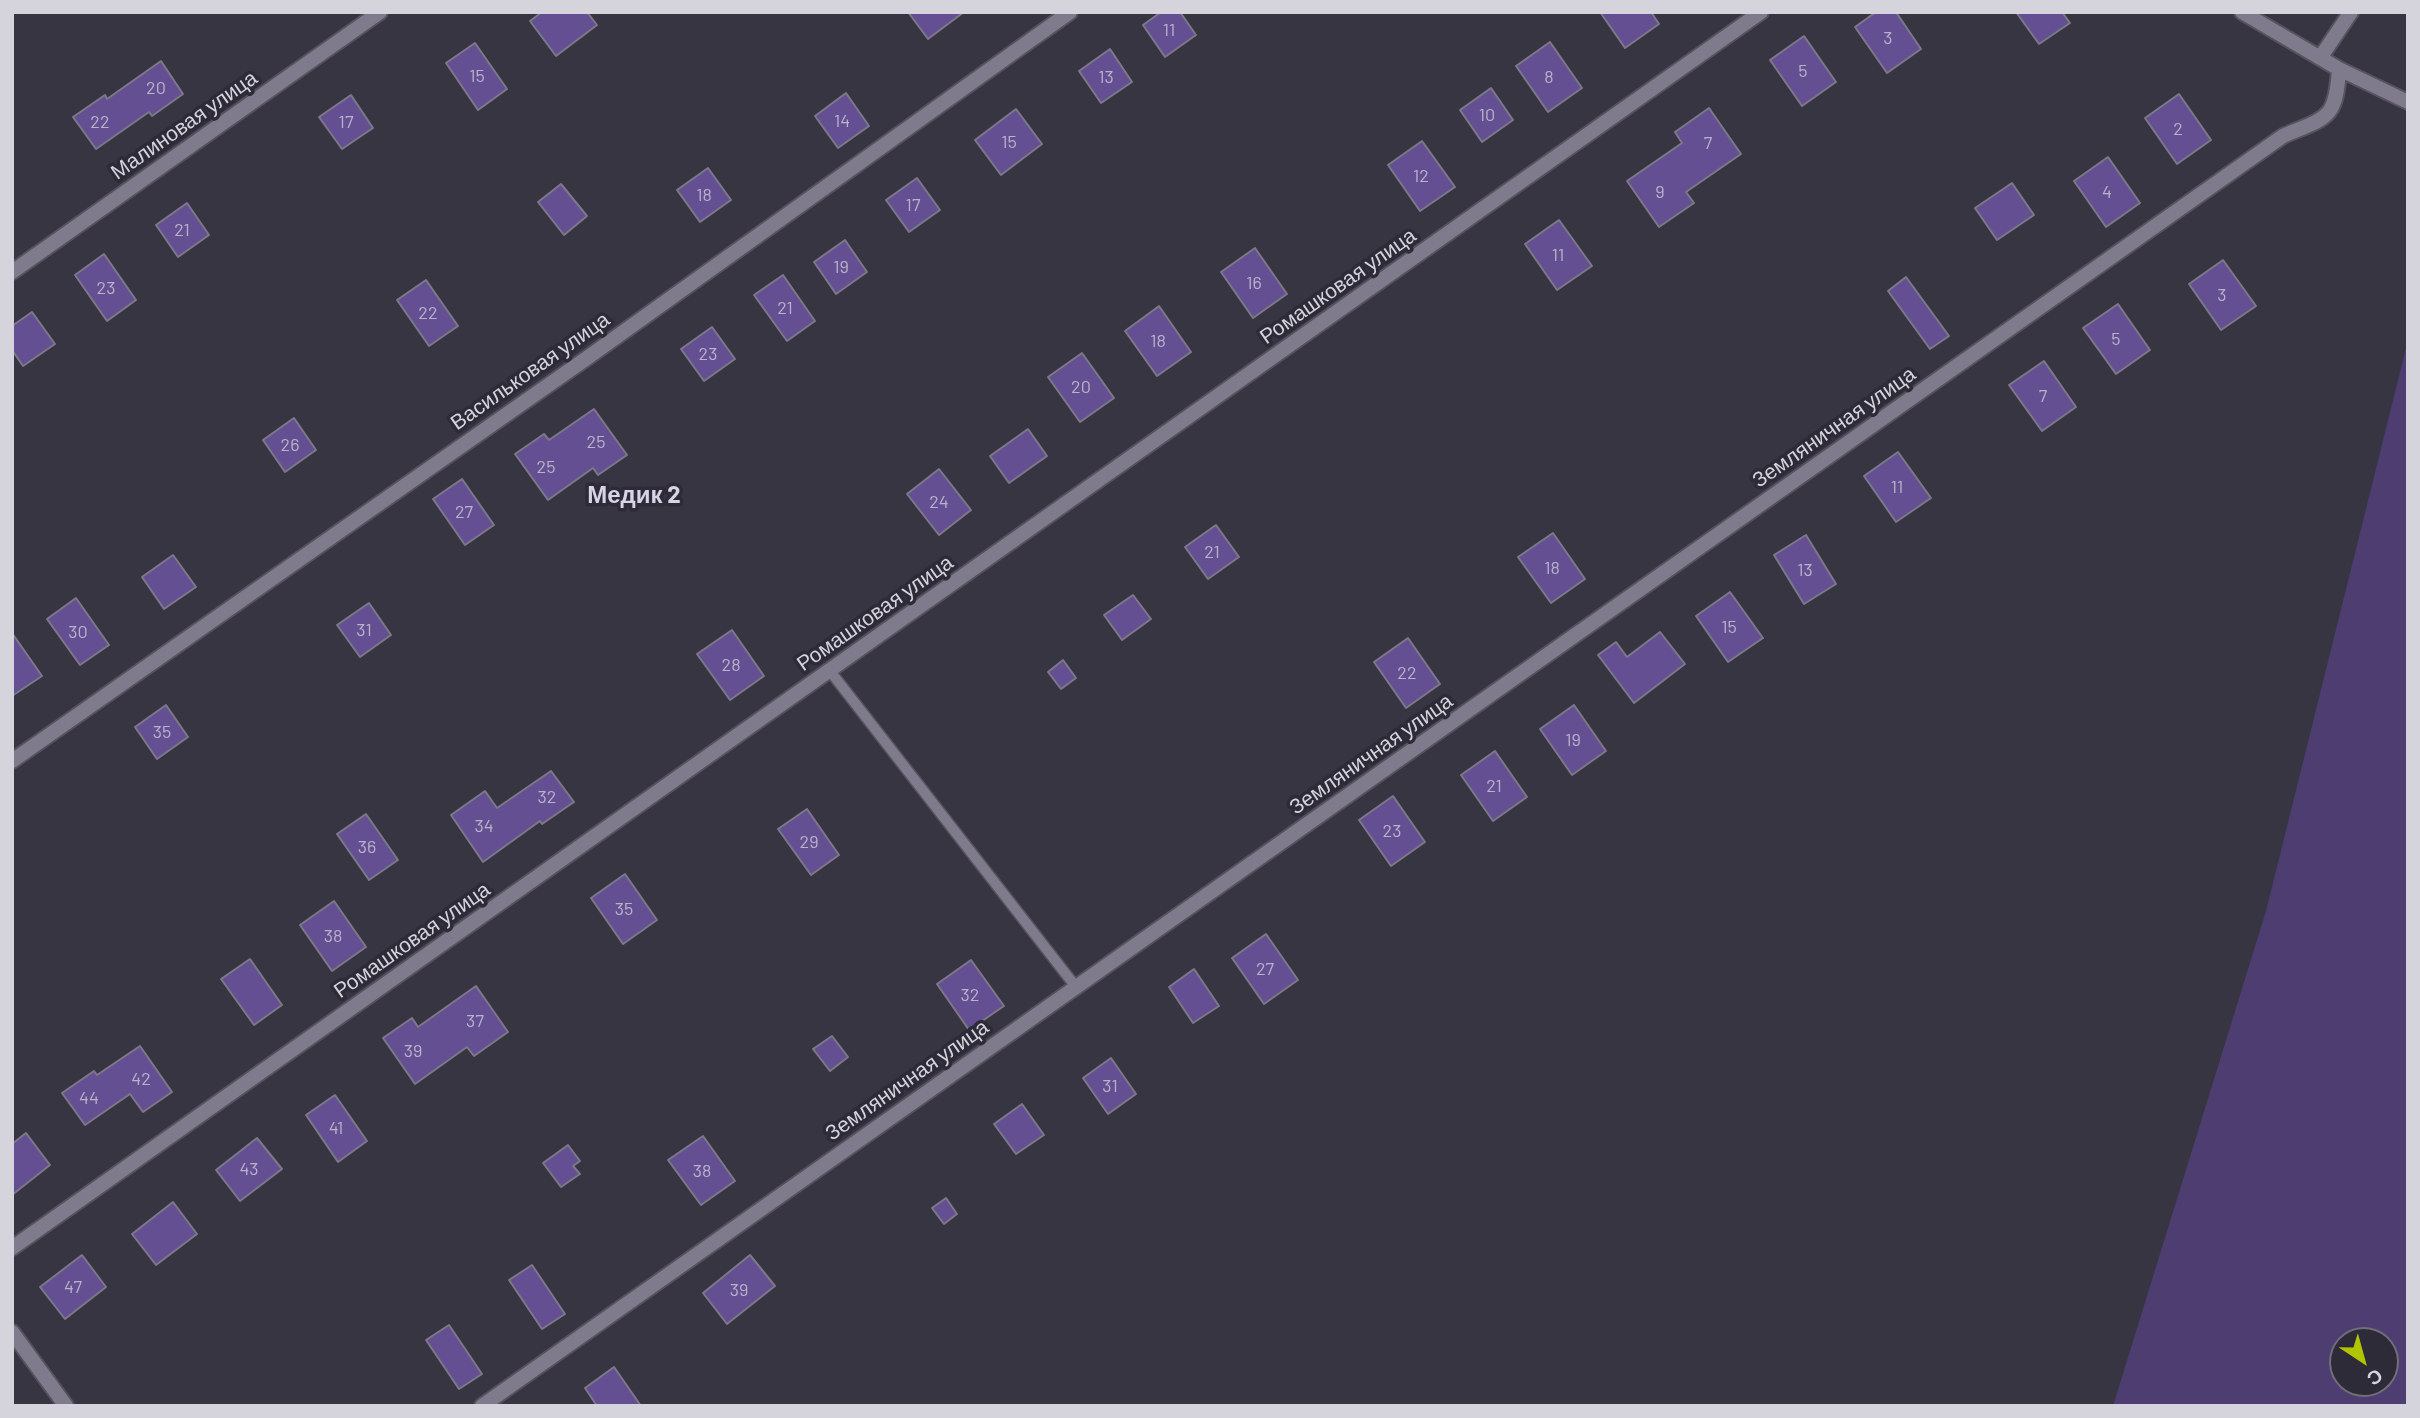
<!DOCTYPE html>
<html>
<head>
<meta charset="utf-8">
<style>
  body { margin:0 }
  #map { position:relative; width:2420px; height:1418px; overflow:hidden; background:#383543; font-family:Barlow,sans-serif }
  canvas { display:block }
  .frame { position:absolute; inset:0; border:14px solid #d5d3dc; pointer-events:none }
  .north { position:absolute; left:2329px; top:1327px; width:70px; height:70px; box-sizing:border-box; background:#2e2b39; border:2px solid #716e7a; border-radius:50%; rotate:144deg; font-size:19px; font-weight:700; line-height:28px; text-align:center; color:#d5d3dc }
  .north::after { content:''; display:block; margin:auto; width:24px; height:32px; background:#b0c500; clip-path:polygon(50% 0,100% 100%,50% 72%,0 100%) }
</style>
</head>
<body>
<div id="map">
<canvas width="2420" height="1418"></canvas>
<div class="frame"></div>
<div class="north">С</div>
</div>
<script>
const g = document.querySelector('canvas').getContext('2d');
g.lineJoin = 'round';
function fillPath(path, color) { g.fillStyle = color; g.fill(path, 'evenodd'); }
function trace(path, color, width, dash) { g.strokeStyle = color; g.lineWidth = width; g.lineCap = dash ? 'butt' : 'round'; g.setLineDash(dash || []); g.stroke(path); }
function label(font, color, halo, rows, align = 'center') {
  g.font = font + ' Barlow,sans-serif'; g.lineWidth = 7; g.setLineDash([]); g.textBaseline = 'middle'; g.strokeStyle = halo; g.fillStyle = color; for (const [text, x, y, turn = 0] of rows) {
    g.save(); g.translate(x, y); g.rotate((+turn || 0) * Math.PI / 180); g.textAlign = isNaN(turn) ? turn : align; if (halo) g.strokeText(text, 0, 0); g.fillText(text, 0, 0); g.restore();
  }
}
fillPath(new Path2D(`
  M2408,340V1406H2113L2266,911ZM2343,1341H2385V1383H2343Z`), '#4d3d70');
const building = new Path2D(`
  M542,12H587L597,25L556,56L530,21Z
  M908,12H964L928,39Z
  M1161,12H1180L1196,35L1165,57L1143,25Z
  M1600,12H1651L1659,24L1625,48Z
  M1876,12H1896L1921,49L1887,73L1855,27Z
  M2016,12H2062L2070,23L2039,44Z
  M1804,36L1836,82L1802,106L1770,60Z
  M1550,42L1582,88L1548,112L1516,66Z
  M475,43L507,89L478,110L446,63Z
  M1110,49L1132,82L1101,103L1079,71Z
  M161,61L183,94L152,116L149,112L96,149L73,117L105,95L107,99Z
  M1491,88L1513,120L1482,142L1460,110Z
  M846,93L869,126L838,148L815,116Z
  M2179,94L2211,140L2177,164L2145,118Z
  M351,95L373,128L342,149L319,117Z
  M1709,108L1741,154L1686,192L1694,203L1659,227L1627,181L1682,143L1675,132Z
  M1016,109L1042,144L1001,175L975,140Z
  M1422,141L1455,187L1420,211L1388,165Z
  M2108,157L2140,203L2106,227L2074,181Z
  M708,168L731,200L700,222L677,190Z
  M917,178L940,210L909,232L886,200Z
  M2012,183L2034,215L1997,240L1975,208Z
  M561,184L587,216L564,235L538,202Z
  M187,203L209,235L178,257L156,225Z
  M1559,220L1592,266L1557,290L1525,244Z
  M845,240L867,272L836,294L814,262Z
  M1255,248L1287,294L1253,318L1221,272Z
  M104,254L136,300L107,321L75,275Z
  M2223,260L2256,306L2221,330L2189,284Z
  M783,275L815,321L787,341L754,295Z
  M1906,277L1949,336L1930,349L1888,291Z
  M426,280L458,326L429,346L397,300Z
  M2118,304L2150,350L2116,374L2083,328Z
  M1159,306L1191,352L1157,376L1125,331Z
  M32,312L55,344L23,366L12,350V326Z
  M712,327L735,359L704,381L681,349Z
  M1082,353L1114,398L1080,422L1048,377Z
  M2044,361L2076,407L2042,431L2009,385Z
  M594,409L627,455L598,475L593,468L548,500L515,454L544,434L549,440Z
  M294,418L316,450L285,472L263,440Z
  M1028,429L1047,456L1009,483L990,456Z
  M1898,452L1931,498L1896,522L1864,476Z
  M939,469L971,510L939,535L907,494Z
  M462,479L494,525L465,545L433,499Z
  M1216,525L1239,557L1208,579L1185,547Z
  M1553,533L1585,579L1551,603L1518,557Z
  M1806,535L1836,584L1804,604L1774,555Z
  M173,555L196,587L164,609L142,577Z
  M1730,592L1763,638L1728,662L1696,616Z
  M1133,595L1151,619L1122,640L1104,615Z
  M76,598L109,645L80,665L47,619Z
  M369,603L391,635L360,657L337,625Z
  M732,630L764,676L730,700L697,654Z
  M1660,632L1685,664L1634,703L1598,655L1616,642L1627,657Z
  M12,633L42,676L12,696Z
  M1408,638L1440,684L1406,708L1374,662Z
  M1063,660L1076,678L1061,689L1048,672Z
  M166,705L188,737L157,759L135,727Z
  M1574,705L1606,751L1572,775L1540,729Z
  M1495,751L1527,797L1493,821L1461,775Z
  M551,771L574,802L542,824L540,821L483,862L451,815L485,791L497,808Z
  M1393,796L1425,842L1391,866L1359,820Z
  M807,809L839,855L811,875L778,829Z
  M366,814L398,860L369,880L337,834Z
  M625,874L657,920L623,944L591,898Z
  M334,901L366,947L332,971L300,925Z
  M1266,934L1298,980L1264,1004L1232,958Z
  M250,959L282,1005L254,1025L221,979Z
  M971,960L1004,1006L969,1030L937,984Z
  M1194,969L1219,1006L1193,1023L1169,987Z
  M476,986L508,1032L474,1056L467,1047L415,1084L383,1038L412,1018L418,1027Z
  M832,1036L848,1057L830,1071L813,1049Z
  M140,1046L172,1092L143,1112L130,1094L85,1125L62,1093L94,1071L97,1075Z
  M1111,1058L1136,1094L1108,1114L1083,1078Z
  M335,1095L367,1141L338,1162L306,1115Z
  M1022,1104L1044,1135L1016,1154L994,1124Z
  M26,1133L50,1165L12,1195V1144Z
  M703,1136L735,1181L701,1205L668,1160Z
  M257,1138L282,1169L240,1201L216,1170Z
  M568,1145L580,1161L573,1166L580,1174L561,1187L543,1163Z
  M946,1198L957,1214L944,1224L932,1208Z
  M173,1202L197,1234L156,1265L132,1234Z
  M82,1255L106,1287L65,1319L40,1287Z
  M750,1255L775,1286L727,1324L703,1293Z
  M532,1265L565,1314L542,1329L509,1280Z
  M449,1325L482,1374L459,1389L426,1340Z
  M614,1367L641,1406H597L585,1388Z`);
fillPath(building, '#654f93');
trace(building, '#7c7888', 2);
const lane = new Path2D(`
  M830,671L1076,987`);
const street = new Path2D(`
  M2320,58L2351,12
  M2339,69L2408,102
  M12,272L380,12
  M12,761L587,358L1070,12
  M12,1248L1761,12
  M12,1332L66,1406
  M482,1406L2283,136C2327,117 2336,120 2339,69L2242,12`);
trace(lane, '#56535f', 13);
trace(street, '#56535f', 18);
trace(lane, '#807b8c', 10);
trace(street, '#807b8c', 14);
label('18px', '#b9b2ca', null, [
  ["11",1169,30],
  ["3",1888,38],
  ["5",1803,71],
  ["15",477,76],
  ["13",1106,77],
  ["8",1549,77],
  ["20",156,88],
  ["10",1487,115],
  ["14",842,121],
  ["22",100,122],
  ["17",346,122],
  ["2",2178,129],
  ["15",1009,142],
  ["7",1708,143],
  ["12",1421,176],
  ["9",1660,192],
  ["4",2107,192],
  ["18",704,195],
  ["17",913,205],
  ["21",182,230],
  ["11",1558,255],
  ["19",841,267],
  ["16",1254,283],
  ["23",106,288],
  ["3",2222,295],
  ["21",785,308],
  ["22",428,313],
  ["5",2116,339],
  ["18",1158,341],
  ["23",708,354],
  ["20",1081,387],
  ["7",2043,396],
  ["25",596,442],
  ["26",290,445],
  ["25",546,467],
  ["11",1897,487],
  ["24",939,502],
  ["27",464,512],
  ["21",1212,552],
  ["18",1552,568],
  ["13",1805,570],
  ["15",1729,627],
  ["31",364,630],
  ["30",78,632],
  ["28",731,665],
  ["22",1407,673],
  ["35",162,732],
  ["19",1573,740],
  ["21",1494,786],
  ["32",547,797],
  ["34",484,826],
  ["23",1392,831],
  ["29",809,842],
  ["36",367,847],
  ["35",624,909],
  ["38",333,936],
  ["27",1265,969],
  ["32",970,995],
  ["37",475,1021],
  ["39",413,1051],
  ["42",141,1079],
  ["31",1110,1086],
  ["44",89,1098],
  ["41",336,1128],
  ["43",249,1169],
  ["38",702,1171],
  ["47",73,1287],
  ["39",739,1290]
]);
label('21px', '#d5d3dc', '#2e2b39', [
  ["Малиновая улица",184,125,-35],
  ["Ромашковая улица",1338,286,-35],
  ["Васильковая улица",530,371,-35],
  ["Земляничная улица",1834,427,-35],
  ["Ромашковая улица",875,613,-35],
  ["Земляничная улица",1371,754,-35],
  ["Ромашковая улица",412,940,-35],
  ["Земляничная улица",907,1080,-35]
]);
label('bold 24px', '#d8d3e6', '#2e2b39', [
  ["Медик 2",634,495]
]);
</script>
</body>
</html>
